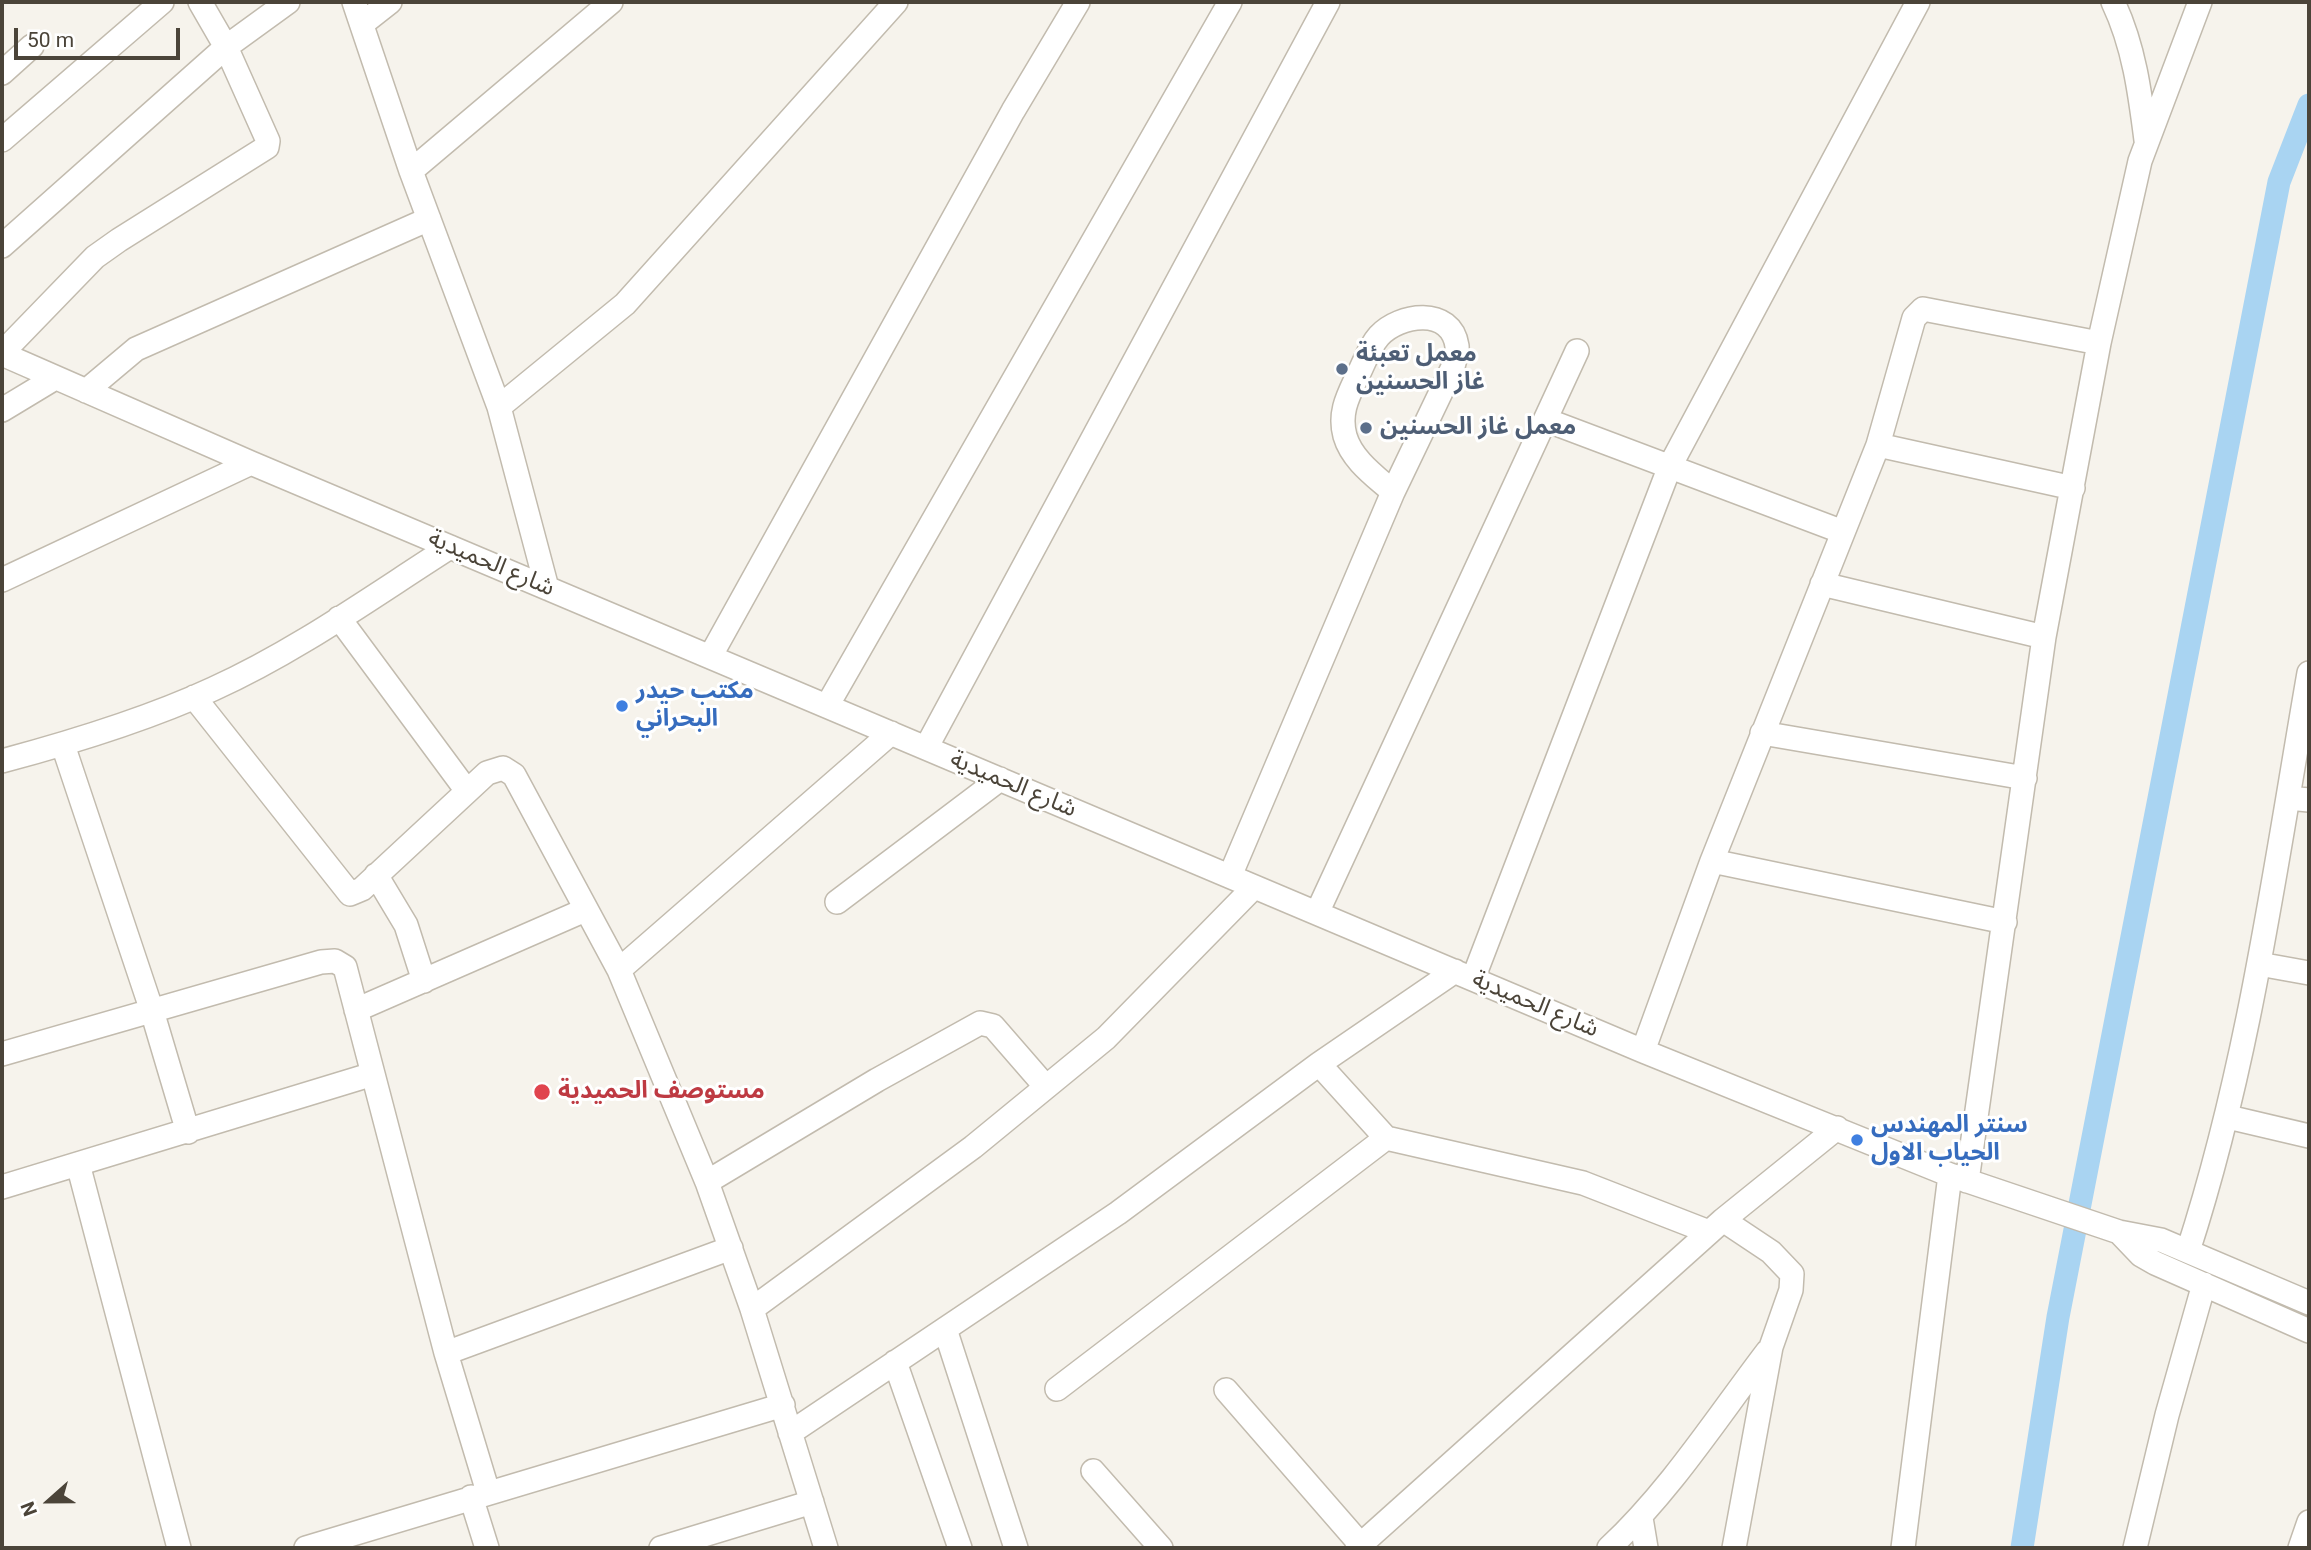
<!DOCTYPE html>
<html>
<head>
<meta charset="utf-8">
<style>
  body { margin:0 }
  #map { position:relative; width:2311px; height:1550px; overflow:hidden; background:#f6f3ec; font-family:Roboto,sans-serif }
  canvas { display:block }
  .frame { position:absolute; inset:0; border:4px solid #4b4439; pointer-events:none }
  .north { position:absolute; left:14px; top:1466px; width:70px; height:70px; -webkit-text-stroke:5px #fff; paint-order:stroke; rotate:249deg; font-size:19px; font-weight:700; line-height:28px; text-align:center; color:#4b4439 }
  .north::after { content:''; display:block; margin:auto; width:24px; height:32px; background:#4b4439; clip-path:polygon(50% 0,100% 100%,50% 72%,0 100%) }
  .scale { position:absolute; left:14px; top:28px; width:166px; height:32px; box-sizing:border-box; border:4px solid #4b4439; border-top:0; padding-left:9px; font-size:21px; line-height:24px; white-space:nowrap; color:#4b4439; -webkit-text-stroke:5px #fff; paint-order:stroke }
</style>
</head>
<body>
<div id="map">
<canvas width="2311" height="1550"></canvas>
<div class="frame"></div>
<div class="north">N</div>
<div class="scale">50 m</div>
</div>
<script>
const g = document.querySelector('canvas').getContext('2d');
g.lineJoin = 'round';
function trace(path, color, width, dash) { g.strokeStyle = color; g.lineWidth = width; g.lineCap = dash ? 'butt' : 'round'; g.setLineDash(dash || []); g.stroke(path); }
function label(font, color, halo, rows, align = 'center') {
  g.font = font + ' Roboto,"Noto Sans Arabic",sans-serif'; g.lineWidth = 6; g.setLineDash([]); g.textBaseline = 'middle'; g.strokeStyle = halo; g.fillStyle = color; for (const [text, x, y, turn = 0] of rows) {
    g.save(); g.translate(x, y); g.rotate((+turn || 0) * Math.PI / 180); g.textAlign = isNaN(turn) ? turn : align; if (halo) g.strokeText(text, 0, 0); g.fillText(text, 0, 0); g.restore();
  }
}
trace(new Path2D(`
  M2022,1548L2058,1317L2279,182L2309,105`), '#a9d4f2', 23);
const minor = new Path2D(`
  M354,2L411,171L499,407L547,588
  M2113,2C2134,46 2140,93 2146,140
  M362,24L390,2
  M2,73L32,46
  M2,140L162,2
  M411,171L611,2
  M2,246L226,47L288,2
  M2,353L95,257L119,240L267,147L268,141L226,47L200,2
  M2,354L251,463L1643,1051L1950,1175L2119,1232L2161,1240L2309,1303
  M86,391L136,349L429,219
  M499,407L625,304L896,2
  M2,410L55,378
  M1546,420L1843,532
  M1878,445L2073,488
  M2,580L251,463
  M1822,584L2044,637
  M339,618L467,791
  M710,657L1013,111L1078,2
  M194,697L350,894L362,889L487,773L503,768L514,775L619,970L707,1182L752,1309L826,1548
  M827,706L1230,2
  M1762,733L2025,778
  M63,745L152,1011L188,1132
  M926,748L1328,2
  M2,761C73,742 146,720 213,689C297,651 373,596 450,547
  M2288,798L2309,800
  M1712,861L2005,922
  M376,875L406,925L424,981
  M1230,876L1393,492L1453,367C1454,361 1458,352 1457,346C1451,306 1399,314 1379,336C1369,347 1363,366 1356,379C1347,398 1339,414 1345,436C1352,460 1375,476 1393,492
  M837,902L1000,779
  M1317,913L1577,351
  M2259,964L2309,973
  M619,970L891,733
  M1473,979L1670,466L1918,2
  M356,1010L585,910
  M1643,1051L1712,861L1878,445L1914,318L1923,309L2099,343
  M2,1054L321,962L335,961L345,967L446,1353
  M1319,1064L1386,1138
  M2228,1117L2309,1136
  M78,1164L179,1548
  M1967,1181L2044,637L2099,343L2140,161L2200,2
  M707,1182L877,1080L980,1023L993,1026L1046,1087
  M2,1187L373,1074
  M1723,1220L1771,1252L1792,1274L1791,1290L1771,1347L1734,1548
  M2119,1232L2141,1255L2155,1263L2309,1331
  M2188,1251C2249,1063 2275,868 2309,673
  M752,1309L973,1147L1106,1038L1254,887
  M945,1329L1016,1548
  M895,1362L960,1548
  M1057,1389L1386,1138L1583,1183L1709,1232
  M1226,1390L1361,1545
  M790,1433L1118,1213L1319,1064L1455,971
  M1093,1471L1161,1548
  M488,1492L446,1353L731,1248
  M471,1497L487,1548
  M1641,1518L1646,1548
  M306,1548L783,1405
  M661,1548L812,1502
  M1357,1548L1723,1220L1837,1128
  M1609,1548C1670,1491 1716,1419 1767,1352
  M1903,1548L1950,1175
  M2135,1548L2167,1415L2204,1284
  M2300,1548L2309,1522`);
trace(minor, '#c2bbae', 26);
trace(minor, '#fff', 23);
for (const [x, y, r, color] of [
  [1342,369,7,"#5c6f8a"],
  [1366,428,7,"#5c6f8a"],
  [622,706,7,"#3f7fe0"],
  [542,1092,9,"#e0444e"],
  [1857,1140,7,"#3f7fe0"]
]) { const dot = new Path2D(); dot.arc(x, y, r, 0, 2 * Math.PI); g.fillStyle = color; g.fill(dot); trace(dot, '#fff', 2.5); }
label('bold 24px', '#4e5e75', '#fff', [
  ["معمل تعبئة",1356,355],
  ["غاز الحسنين",1356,383],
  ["معمل غاز الحسنين",1380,428]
], 'left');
label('24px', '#4b4439', '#fff', [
  ["شارع الحميدية",491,564,23],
  ["شارع الحميدية",1013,785,23],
  ["شارع الحميدية",1535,1005,23]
]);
label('bold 24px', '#366cbe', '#fff', [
  ["مكتب حيدر",636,692],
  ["البحراني",636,720],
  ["سنتر المهندس",1871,1126],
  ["الحياب الاول",1871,1154]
], 'left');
label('bold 24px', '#be3a42', '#fff', [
  ["مستوصف الحميدية",558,1092]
], 'left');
</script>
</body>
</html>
